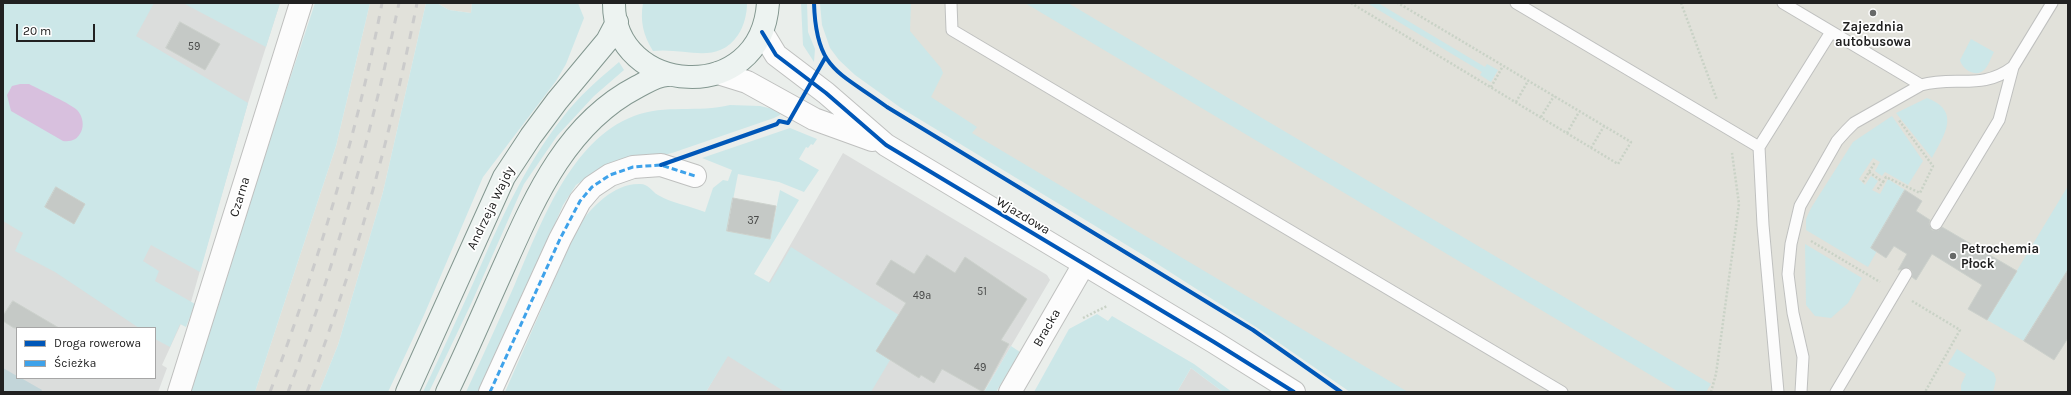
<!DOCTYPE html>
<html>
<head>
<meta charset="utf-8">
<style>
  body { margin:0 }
  #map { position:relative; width:2071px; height:395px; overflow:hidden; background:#eaeeeb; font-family:Karla,sans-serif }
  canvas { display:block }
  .frame { position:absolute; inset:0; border:4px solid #212121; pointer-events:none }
  .legend { position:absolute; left:16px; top:327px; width:140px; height:52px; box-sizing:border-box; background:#fff; border:1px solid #a6a6a6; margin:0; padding:5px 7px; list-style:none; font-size:12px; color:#212121 }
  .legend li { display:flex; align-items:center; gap:8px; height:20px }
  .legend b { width:20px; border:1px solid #a6a6a6 }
  .scale { position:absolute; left:16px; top:24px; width:79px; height:18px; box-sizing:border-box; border:2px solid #212121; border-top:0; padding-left:5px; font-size:12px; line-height:14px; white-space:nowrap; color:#212121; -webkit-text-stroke:3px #fff; paint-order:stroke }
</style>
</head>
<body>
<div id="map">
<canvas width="2071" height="395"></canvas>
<div class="frame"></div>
<ul class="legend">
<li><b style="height:5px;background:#0057b8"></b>Droga rowerowa</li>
<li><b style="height:5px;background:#3ea2ea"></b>Ścieżka</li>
</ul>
<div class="scale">20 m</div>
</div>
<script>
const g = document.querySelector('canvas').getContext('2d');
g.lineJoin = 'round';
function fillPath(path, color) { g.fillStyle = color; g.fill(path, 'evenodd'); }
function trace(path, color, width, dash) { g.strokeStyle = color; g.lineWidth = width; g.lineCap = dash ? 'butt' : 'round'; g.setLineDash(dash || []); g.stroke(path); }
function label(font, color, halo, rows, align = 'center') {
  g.font = font + ' Karla,sans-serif'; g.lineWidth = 3.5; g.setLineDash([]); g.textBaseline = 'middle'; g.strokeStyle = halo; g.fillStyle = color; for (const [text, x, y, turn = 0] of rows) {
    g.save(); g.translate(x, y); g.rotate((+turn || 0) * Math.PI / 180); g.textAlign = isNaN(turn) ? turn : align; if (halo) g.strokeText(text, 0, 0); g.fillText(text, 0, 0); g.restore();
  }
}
fillPath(new Path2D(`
  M3,3H280L248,103L191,302L162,365L167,368L158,392H3ZM17,328H155V378H17Z
  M843,153L1047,275L1050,280L984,392H706Z
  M1191,368L1223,392H1177Z`), '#dbdddc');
fillPath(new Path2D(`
  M370,3H426L383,192L338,345L319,392H255L336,146Z
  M437,3H472L471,13L449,10Z
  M829,3H2068V392H1373L857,69Z`), '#e1e1da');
fillPath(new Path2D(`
  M3,3H154L136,36L248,103L200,272L151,245L143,261L159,271L155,281L195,304L186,327L180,324L170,347L155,339V328H139L55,272L15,251L23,233L3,221Z
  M183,3H280L266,47Z
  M315,3H370L336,146L255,392H191L246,212Z
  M426,3H437L449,10L471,13L472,3H578L584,18L566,64L556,81L483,177L424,315L388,392H319L338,345L383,192Z
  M643,3H747C747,14 744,26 738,35C717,66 685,47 653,51C643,35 640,21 643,3Z
  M801,3H807L808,32L815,49L814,62L803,45Z
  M820,3H911L910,31L941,68L943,73L931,97L977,127L972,133L1408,392H1350L1259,329L1148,258L901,108L855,75L839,60L830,48L822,25Z
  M1025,3H1068L1711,384L1706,392H1679Z
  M1367,3H1378L1485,67L1487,64L1498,70L1491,82L1480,75L1482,72Z
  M1971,39L1994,52C1991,57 1989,65 1985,69C1976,79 1962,69 1960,60Z
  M619,62L624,70L594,96L557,136L524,184L471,304L429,392H423C441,354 458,317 475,279C499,223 525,165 563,117C579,96 599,79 619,62Z
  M1927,98C1961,111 1945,134 1932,158L1896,113Z
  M730,105L760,106L782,111L780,115L774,118L672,153L597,171L576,185L563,205L538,263L478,392H466C483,356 499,320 515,284C540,226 570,140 634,116C665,104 698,113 730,105Z
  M1892,116L1923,161L1908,185L1885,172L1882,176L1875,171L1880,162L1873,158L1859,179L1865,185L1871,176L1878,181L1872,190L1880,194L1888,179L1905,190L1878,236L1883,240L1868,267L1806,230V219L1811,208L1853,142Z
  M790,128L817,139L813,145L811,144L808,148L806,147L799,159L819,170L804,192L779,182L738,174L727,231L770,239L780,190L799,200L754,274L770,283L791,247L921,329L887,333L876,351L890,360L871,392H785L728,356L706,392H505L578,226C592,207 614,183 640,184C649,184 651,191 658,195C671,203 690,206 705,212L713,188L723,180L728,181L732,170L702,158Z
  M2068,186V284L2061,280L2024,341L1987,320Z
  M1805,244L1862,278L1848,303L1831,318L1815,316L1806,305Z
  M1097,314L1108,321L1112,316L1194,364L1232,392H1223L1191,368L1177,392H1034L1069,329Z
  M1011,346L1020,352L996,392H984Z
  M1957,349L1994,373L1996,380L1993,392H1961V385L1966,374L1948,364Z`), '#cce7e8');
fillPath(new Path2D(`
  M3,368L17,376V378H21L42,390L41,392H3Z`), '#c2d5d9');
fillPath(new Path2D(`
  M20,84H29C40,90 72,104 78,111C83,117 84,126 81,132C77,140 71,142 63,141L11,111L7,95L12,86Z`), '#d8c0de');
const building = new Path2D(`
  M180,22L220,44L205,70L166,48Z
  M56,187L85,204L74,224L45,207Z
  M1905,190L1922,201L1916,211L1930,220L1929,224L1932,230H1939L1942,227L2017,271L1987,320L1968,309L1982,285L1932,254L1916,280L1912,277V271L1909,268L1898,270L1907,254L1894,246L1886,258L1871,248Z
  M733,198L776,206L770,239L727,231Z
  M927,255L955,273L965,257L1027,299L1001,340L1009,344L983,392L942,369L934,383L921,375L919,378L876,351L906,303L876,284L891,260L914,274Z
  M2068,270V338L2054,360L2024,341Z
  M13,301L59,328H14L3,321V316Z`);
fillPath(building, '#c5c9c6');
trace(building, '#ccd1cc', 1);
const service = new Path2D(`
  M951,3L952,30L1562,392
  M1516,3L1759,147
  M1783,3L1921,85
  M1936,224L1999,120L2013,67L2052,3
  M1778,392L1763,225L1759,147L1831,32
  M1801,392L1803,357L1793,313L1788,274L1791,244L1800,206L1837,141L1846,131L1854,123L1921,85C1956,75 1981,91 2013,67
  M1836,392L1906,274`);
const minor = new Path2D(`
  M179,392L301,3
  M490,392L560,239L580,201L592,187L610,175L633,167L661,165L695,176
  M1010,392L1084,264`);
const tertiary = new Path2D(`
  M762,32L776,55L826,93L886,145L1214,342L1294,392
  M718,73L747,82L814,119L872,140`);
const secondary = new Path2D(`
  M614,3C613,95 761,108 768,3
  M407,392L504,177L531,136L557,101L607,41L617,22
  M447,392C466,353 483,313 501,273C533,202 564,125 637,87C647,82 657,75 668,75`);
trace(service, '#bfc0bf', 13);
trace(minor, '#bfc0bf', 24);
trace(tertiary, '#bfc0bf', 24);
trace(secondary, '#839790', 24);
trace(new Path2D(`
  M1351,3L1618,164L1631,142L1398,3
  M1681,3L1717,100
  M1491,87L1503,66
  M1516,102L1528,81
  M1541,117L1554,96
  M1567,133L1579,112
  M1591,148L1604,126
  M1869,172L1883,182L1877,190
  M1863,182L1875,162
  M1883,182L1886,177L1920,193L1933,166L1898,119
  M1811,241L1880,282
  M1912,301L1960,330L1925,392
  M1083,318L1107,306
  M1711,392L1716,374L1739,204L1732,153`), '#c9d2c6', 2.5, [2, 2]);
trace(service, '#fcfcfc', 11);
trace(minor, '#fcfcfc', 22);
trace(tertiary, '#fcfcfc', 22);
trace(secondary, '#edf3f1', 22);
trace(new Path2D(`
  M270,392C317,266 357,135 382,3
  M288,392C335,265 371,135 399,3
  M307,392C355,266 391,134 417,3`), '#cbcbcb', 3, [8, 8]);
trace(new Path2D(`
  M490,392L560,239L580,201L592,187L610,175L633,167L661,165L695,176`), '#3ea2ea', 3, [6, 3]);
trace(new Path2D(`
  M814,3C816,70 838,71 887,107L1253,330L1341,392
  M762,32L776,55L826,93L886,145L1214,342L1294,392
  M661,165L777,124L779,121L788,123L825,58`), '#0057b8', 4);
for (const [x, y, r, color] of [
  [1873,13,4,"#676968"],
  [1953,256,4,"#676968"]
]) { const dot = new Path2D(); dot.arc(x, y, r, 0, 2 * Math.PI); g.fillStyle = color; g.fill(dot); trace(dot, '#fff', 1.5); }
label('11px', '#4a4b4a', null, [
  ["59",194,47],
  ["37",753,221],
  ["51",982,292],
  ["49a",922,296],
  ["49",980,368]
]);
label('bold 13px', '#212121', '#fff', [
  ["Zajezdnia",1873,27],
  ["autobusowa",1873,42],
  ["Petrochemia",1961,249,"left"],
  ["Płock",1961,264,"left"]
]);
label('13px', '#212121', '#fff', [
  ["Czarna",240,197,-73],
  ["Andrzeja Wajdy",491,208,-64],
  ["Wjazdowa",1023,216,31],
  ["Bracka",1047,328,-60]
]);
</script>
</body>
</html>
